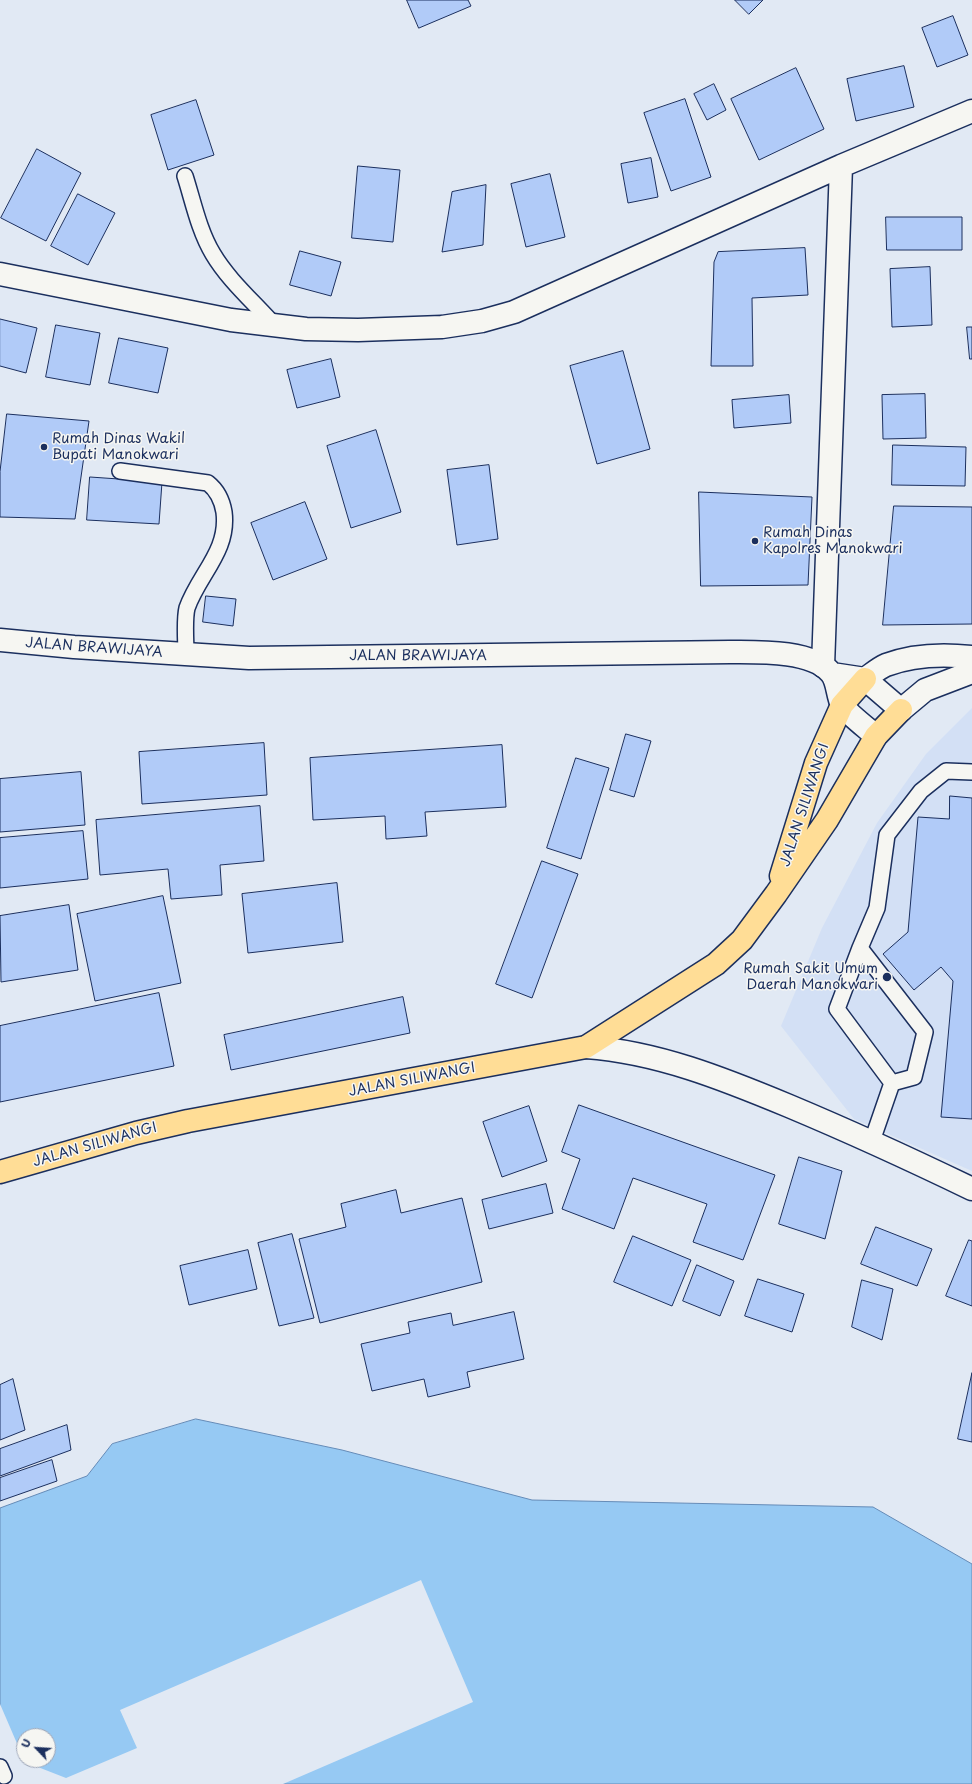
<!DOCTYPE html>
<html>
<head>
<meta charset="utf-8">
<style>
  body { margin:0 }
  #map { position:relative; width:972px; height:1784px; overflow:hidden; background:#e1e9f4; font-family:"Playpen Sans",sans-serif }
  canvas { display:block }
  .north { position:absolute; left:16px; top:1728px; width:40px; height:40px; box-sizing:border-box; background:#f6f6f2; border:1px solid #9ea6b7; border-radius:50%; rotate:295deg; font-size:11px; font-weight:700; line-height:16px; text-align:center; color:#1b2f5e }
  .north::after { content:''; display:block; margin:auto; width:14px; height:18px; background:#1b2f5e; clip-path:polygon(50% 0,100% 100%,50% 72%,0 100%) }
</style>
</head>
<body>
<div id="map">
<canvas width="972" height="1784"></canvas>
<div class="north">U</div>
</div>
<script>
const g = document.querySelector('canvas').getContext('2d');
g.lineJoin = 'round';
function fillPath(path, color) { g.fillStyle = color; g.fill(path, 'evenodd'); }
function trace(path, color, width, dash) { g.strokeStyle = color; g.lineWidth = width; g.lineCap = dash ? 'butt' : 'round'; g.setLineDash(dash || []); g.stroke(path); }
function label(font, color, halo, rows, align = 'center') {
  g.font = font + ' "Playpen Sans",sans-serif'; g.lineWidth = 3; g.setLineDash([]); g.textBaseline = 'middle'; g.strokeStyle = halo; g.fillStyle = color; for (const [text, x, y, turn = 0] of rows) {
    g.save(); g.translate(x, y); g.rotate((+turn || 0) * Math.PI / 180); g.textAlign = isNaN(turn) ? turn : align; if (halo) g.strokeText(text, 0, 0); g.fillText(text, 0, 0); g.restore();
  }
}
fillPath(new Path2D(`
  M972,708V1171L854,1119L781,1026L822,928L877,823L926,754Z`), '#d3e0f5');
const water = new Path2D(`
  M196,1419L342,1450L532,1500L873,1507L972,1564V1784H0V1508L87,1476L112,1444ZM24,1736H48V1760H24Z`);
fillPath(water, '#96c9f3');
trace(water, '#658bb7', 1);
fillPath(new Path2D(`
  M421,1580L473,1702L283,1784H0V1704L25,1762L66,1778L137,1748L120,1710Z`), '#e1e9f4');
const building = new Path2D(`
  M407,0H468L471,6L419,28Z
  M735,0H763L749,14Z
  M953,16L968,55L937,67L922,28Z
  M904,66L914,107L856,121L847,79Z
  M796,68L824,129L759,160L731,99Z
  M714,84L726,110L707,120L694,94Z
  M685,99L711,177L671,191L644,113Z
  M196,100L214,155L168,170L151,115Z
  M37,149L81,173L46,241L1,218Z
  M651,158L658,197L628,203L621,164Z
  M358,166L400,170L393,242L352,238Z
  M550,174L565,237L526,247L511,184Z
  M486,185L483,245L442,252L452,192Z
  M78,194L115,213L88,265L51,246Z
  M886,217H962V250H887Z
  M805,248L808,295L752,298L753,366H711L714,262L718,252Z
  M300,251L341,262L331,296L290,285Z
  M930,267L932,325L892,327L890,269Z
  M0,319L37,328L26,373L0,366Z
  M56,325L100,333L90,385L46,377Z
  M967,327H972V359H970Z
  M119,338L168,348L158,393L109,383Z
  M623,351L650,449L597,464L570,366Z
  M331,359L340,397L297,408L287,370Z
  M925,394L926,438L883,439L882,395Z
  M789,395L791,423L734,428L732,400Z
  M7,414L89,421L75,519L0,517V472Z
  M376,430L401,512L351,528L327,446Z
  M893,445L966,447L965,486L892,485Z
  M489,465L498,539L457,545L447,470Z
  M90,477L162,482L159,524L87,520Z
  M699,492L812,497L808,585L701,586Z
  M305,502L327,559L273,580L251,523Z
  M894,506L972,507V624L883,625Z
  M206,596L236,599L233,626L203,622Z
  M626,734L651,741L634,797L610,790Z
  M264,743L267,795L142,804L139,752Z
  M502,745L506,807L425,812L427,836L386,839L385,816L313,820L310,758Z
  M576,758L609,768L581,859L547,848Z
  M81,772L85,825L0,832V779Z
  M950,796L972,798V1119L941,1117L953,981L941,967L914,990L883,954L908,932L918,817L949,819Z
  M260,806L264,861L220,865L222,895L171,899L168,869L100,875L96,820Z
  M83,831L88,879L0,888V838Z
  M542,861L578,874L532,998L496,984Z
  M337,883L343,942L248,953L242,894Z
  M163,896L181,983L95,1001L77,914Z
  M69,905L78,970L1,982L0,916Z
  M159,993L174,1066L0,1102V1026Z
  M403,997L410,1033L231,1070L224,1035Z
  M579,1105L775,1175L743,1260L693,1242L707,1204L633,1178L614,1229L562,1209L580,1159L562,1152Z
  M529,1106L547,1161L502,1177L483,1122Z
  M799,1157L842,1171L825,1239L779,1224Z
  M546,1184L553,1213L489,1229L482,1200Z
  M396,1190L401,1213L462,1198L482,1282L320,1323L299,1239L346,1227L341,1204Z
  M876,1227L932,1249L917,1286L861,1264Z
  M292,1234L314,1318L279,1326L258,1243Z
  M633,1236L691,1260L672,1306L614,1282Z
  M969,1240L972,1241V1306L946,1296Z
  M248,1250L257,1289L189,1305L180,1266Z
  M697,1265L734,1281L720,1316L683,1301Z
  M758,1279L804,1294L792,1332L745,1316Z
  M862,1280L893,1289L882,1340L852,1327Z
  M514,1312L524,1359L467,1372L470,1387L428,1397L424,1379L372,1391L361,1344L410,1333L408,1322L451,1313L453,1325Z
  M972,1373V1442L958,1439Z
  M13,1379L25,1430L0,1440V1385Z
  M67,1425L71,1450L0,1476V1449Z
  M52,1460L57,1481L0,1501V1478Z`);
fillPath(building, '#b1cbf8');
trace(building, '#1b2f5e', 1);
const service = new Path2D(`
  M185,176C193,201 199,231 213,254C229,281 255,303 275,326
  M120,471L208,483C218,491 222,500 224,512C229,551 199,574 187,608C184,620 186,642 186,655
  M860,948L925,1032L914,1077L892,1083
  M872,1141L892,1083L837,1009L860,948L877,908L887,835L921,791L946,771L972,772
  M0,1767L4,1776`);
const minor = new Path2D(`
  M0,274L231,320L306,329L358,330L442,327L482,321L514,312L841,166L972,111
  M823,666L841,166
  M586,1047C657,1052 724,1079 789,1106C851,1132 912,1160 972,1189`);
const tertiary = new Path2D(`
  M0,640L74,647L249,658L730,652C757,652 812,650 831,673C838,681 837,695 842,705C847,713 868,729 876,736
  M832,674L865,679L901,710`);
const secondary = new Path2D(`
  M865,679C872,674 879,668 886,665C912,655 944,654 972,657
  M901,710L925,690L972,672`);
const trunk = new Path2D(`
  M781,876L816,763L842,705L865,679
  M0,1172L136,1133L188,1121L586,1047L716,964L742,940L776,894L827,820L876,736L901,710`);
trace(service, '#1b2f5e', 18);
trace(minor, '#1b2f5e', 25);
trace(tertiary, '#1b2f5e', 25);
trace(secondary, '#1b2f5e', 25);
trace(trunk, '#1b2f5e', 25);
trace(service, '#f6f6f2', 15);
trace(minor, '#f6f6f2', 22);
trace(tertiary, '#f6f6f2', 22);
trace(secondary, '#f6f6f2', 22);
trace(trunk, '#ffdd96', 22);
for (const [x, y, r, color] of [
  [44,447,4,"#1b2f5e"],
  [755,541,4,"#1b2f5e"],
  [887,977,5,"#1b2f5e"]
]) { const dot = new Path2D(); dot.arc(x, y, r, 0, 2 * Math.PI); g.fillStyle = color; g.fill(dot); trace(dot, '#f6f6f2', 1.5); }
label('14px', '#1b2f5e', '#f6f6f2', [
  ["Rumah Dinas Wakil",52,439],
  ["Bupati Manokwari",52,455],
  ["Rumah Dinas",763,533],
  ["Kapolres Manokwari",763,549],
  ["Rumah Sakit Umum",878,969,"right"],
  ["Daerah Manokwari",878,985,"right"]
], 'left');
label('14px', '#1b2f5e', '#f6f6f2', [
  ["JALAN BRAWIJAYA",94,648,4],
  ["JALAN BRAWIJAYA",418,656],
  ["JALAN SILIWANGI",805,805,-72],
  ["JALAN SILIWANGI",412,1080,-11],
  ["JALAN SILIWANGI",95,1145,-16]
]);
</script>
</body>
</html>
